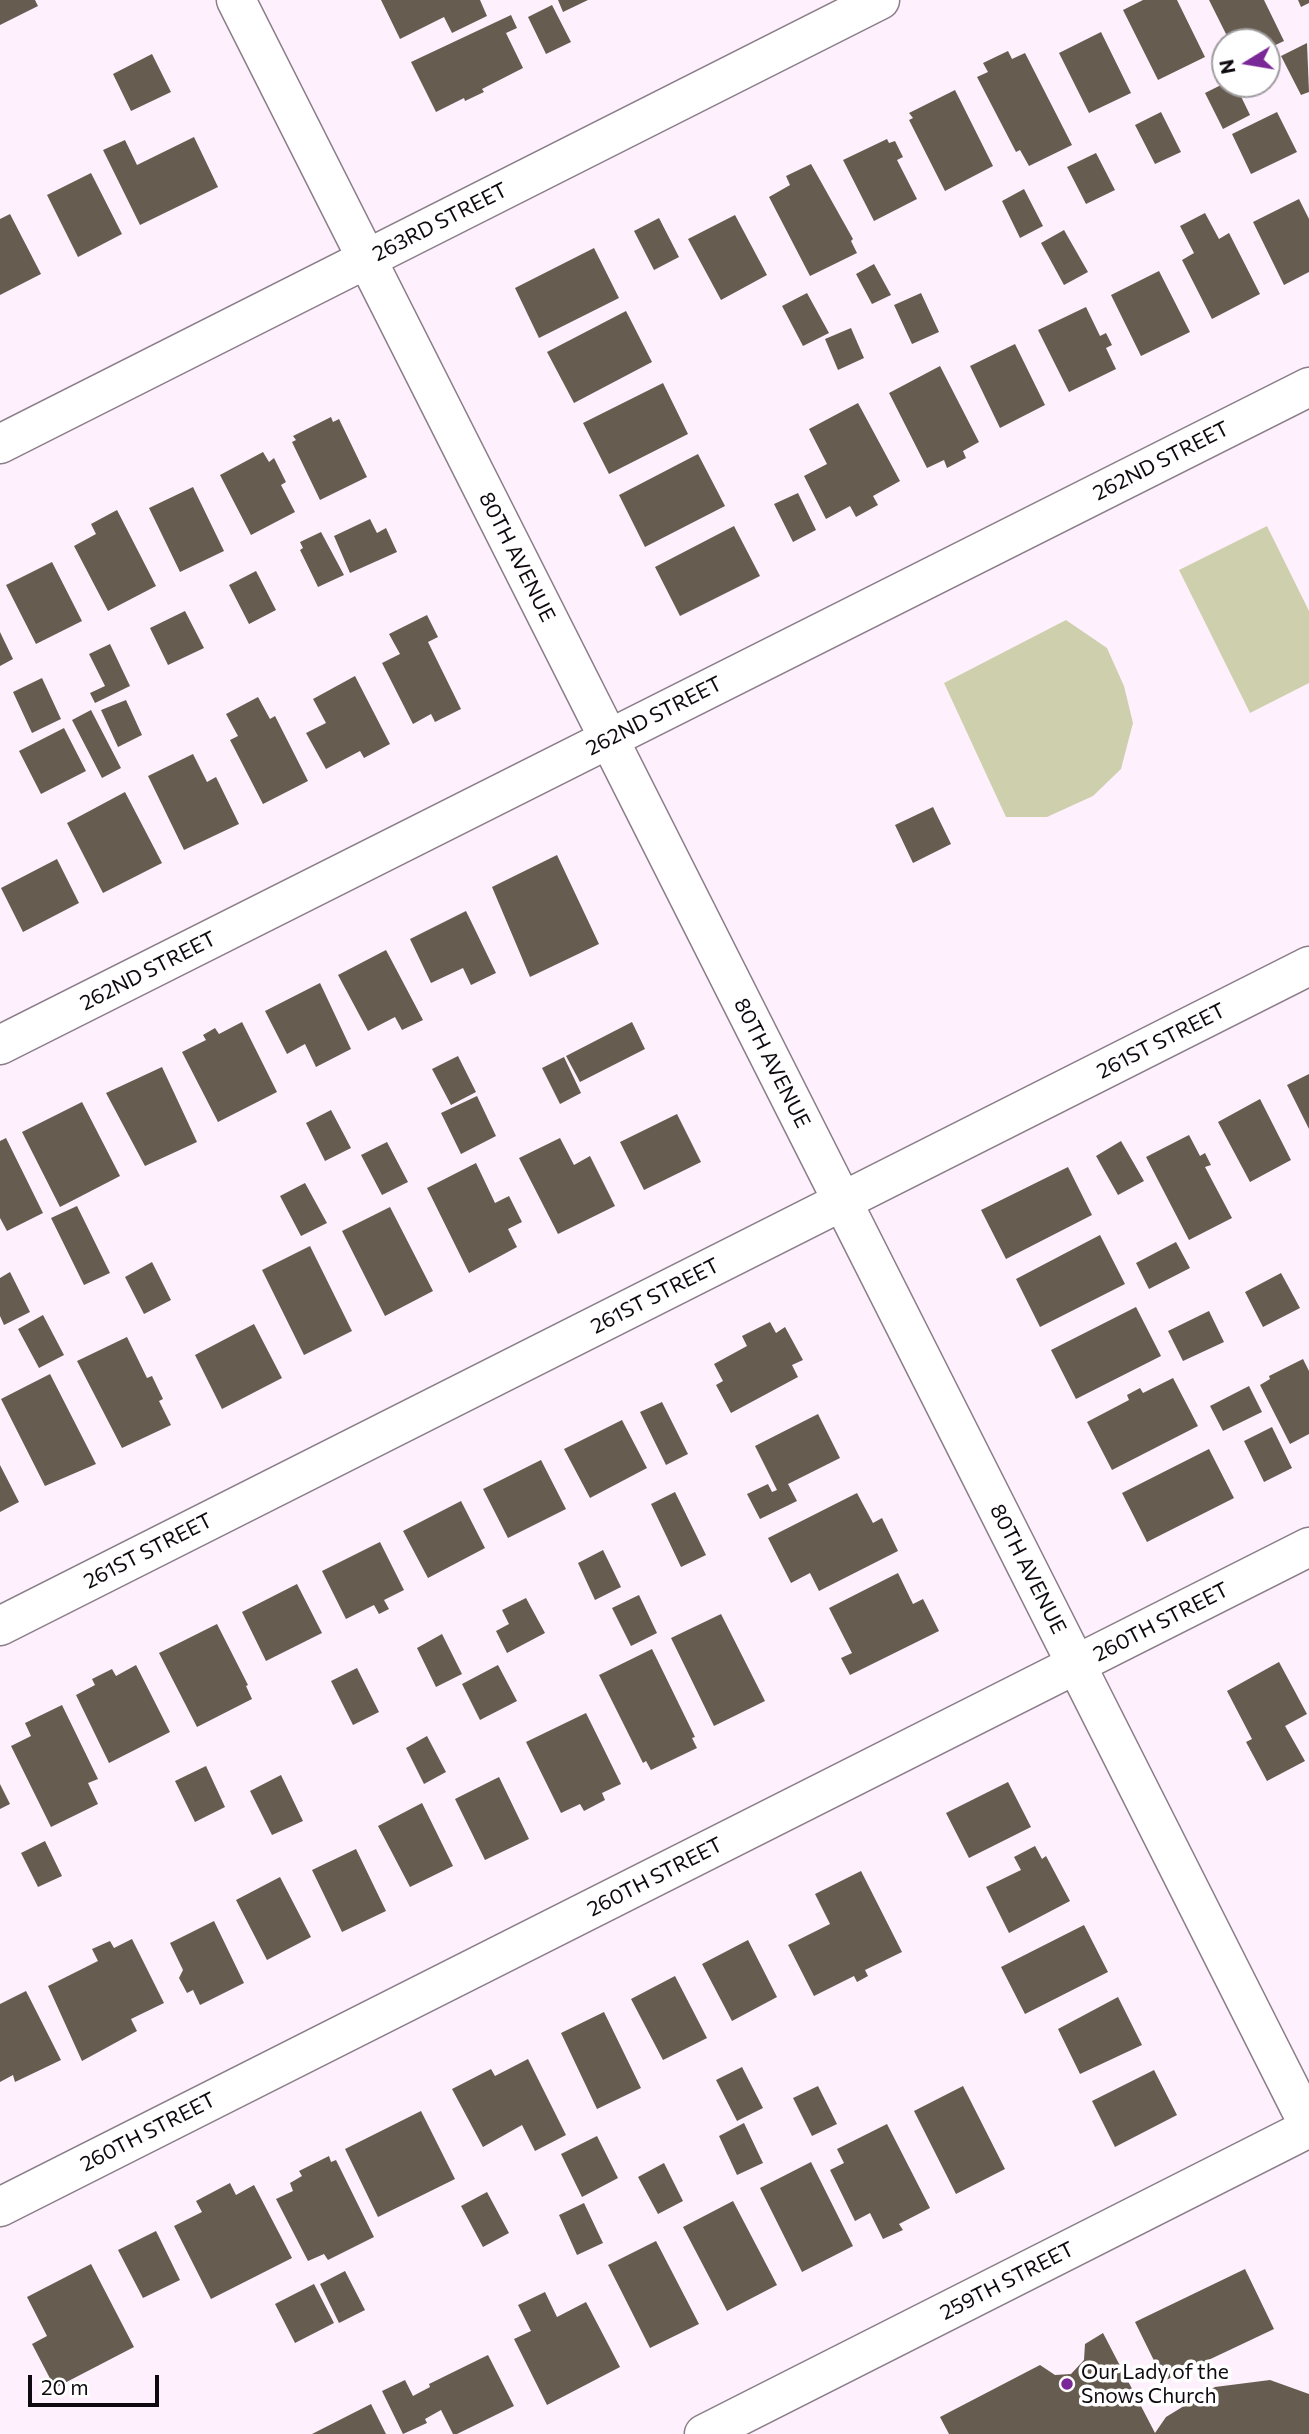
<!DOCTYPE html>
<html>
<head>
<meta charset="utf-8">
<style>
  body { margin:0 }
  #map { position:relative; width:1309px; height:2434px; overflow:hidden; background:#fff0fe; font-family:Commissioner,sans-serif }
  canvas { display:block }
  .north { position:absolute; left:1211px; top:28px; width:70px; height:70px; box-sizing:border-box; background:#fff; border:2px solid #9f9d9f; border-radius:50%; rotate:259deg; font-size:19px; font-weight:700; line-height:28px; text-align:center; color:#0f0a0f }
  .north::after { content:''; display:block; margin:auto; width:24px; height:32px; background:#7a2797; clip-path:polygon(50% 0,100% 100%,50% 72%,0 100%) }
  .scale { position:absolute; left:28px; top:2375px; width:131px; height:32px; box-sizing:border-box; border:4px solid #0f0a0f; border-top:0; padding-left:9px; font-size:21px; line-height:24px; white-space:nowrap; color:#0f0a0f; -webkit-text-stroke:5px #fff; paint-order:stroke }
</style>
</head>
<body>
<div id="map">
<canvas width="1309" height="2434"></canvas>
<div class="north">N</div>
<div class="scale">20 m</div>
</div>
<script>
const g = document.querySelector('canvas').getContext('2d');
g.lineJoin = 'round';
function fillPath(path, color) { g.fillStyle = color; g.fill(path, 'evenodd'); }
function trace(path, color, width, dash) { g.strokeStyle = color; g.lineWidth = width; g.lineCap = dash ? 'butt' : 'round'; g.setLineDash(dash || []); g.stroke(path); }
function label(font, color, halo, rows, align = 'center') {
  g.font = font + ' Commissioner,sans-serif'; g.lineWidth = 7; g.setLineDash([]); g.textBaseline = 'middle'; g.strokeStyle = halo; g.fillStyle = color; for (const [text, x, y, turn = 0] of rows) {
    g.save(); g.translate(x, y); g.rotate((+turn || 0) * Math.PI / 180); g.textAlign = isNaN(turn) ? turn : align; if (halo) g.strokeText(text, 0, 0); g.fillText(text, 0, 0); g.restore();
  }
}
fillPath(new Path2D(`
  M1267,526L1309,611V683L1250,713L1179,570Z
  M1066,620L1107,648L1124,686L1133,723L1121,769L1093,796L1047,817H1006L944,683Z`), '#ced0ad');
fillPath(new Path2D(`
  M0,0H35L38,6L0,25Z
  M381,0H480L487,16L452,33L444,17L400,39Z
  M558,0H588L563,12Z
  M1143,0H1177L1205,57L1158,80L1123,10Z
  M1209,0H1264L1284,41L1267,49V42H1230Z
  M1298,0H1309V3L1301,7Z
  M552,5L571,42L546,54L528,17Z
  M511,15L517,28L506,33L523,68L482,89L484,92L465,101L464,98L436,112L411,62Z
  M1101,32L1131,93L1089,113L1059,53Z
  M1307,43L1309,92L1301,95L1281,56Z
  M1008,51L1012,59L1025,53L1072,145L1029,166L1020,150L1016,152L977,77L988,72L983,63Z
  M152,54L171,92L131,111L113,74Z
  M1225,83L1235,84L1250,115L1223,129L1205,93Z
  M955,90L993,166L945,191L909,120L913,118L909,113Z
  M1161,112L1181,152L1155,164L1135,125Z
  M1277,112L1297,152L1251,174L1232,134Z
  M194,137L218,187L140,225L103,150L125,140L137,165Z
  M887,139L889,143L895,141L903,157L897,160L917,199L874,221L843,160Z
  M1096,153L1115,190L1086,204L1067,167Z
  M811,164L853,239L851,241L857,253L810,276L769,197L790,185L786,176Z
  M91,173L122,234L78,257L47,195Z
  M1024,189L1043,226L1020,238L1002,201Z
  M1299,199L1309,219V272L1284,285L1253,222Z
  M1205,213L1219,239L1229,233L1260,294L1212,319L1182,260L1194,253L1180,226Z
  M10,214L41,274L0,295V219Z
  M735,215L767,275L721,300L688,239Z
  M659,218L679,257L654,270L634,231Z
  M1064,230L1088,272L1064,285L1041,243Z
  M594,248L619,298L539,338L515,288Z
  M874,264L891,295L872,304L856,274Z
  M1159,271L1190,332L1141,356L1111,295Z
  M807,293L829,333L803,346L782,306Z
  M921,293L939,332L912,344L894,305Z
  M1086,307L1100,336L1106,333L1112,345L1106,348L1116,369L1069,392L1038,330Z
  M626,311L652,362L574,403L547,352Z
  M851,328L864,358L838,370L825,339Z
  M1015,344L1045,405L1000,428L970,366Z
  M940,366L979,442L963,451L966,458L947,468L944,460L927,468L889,393Z
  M663,383L688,434L609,474L583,423Z
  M858,403L900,481L873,496L878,505L856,517L850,506L826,519L804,476L827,464L809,429Z
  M331,417L333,422L339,419L367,477L320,500L292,442L296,440L293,436Z
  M263,452L269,462L274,458L286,482L281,485L295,512L251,535L220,475Z
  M698,454L725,506L645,547L619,495Z
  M193,487L224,551L180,572L149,508Z
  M798,493L816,530L793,542L774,504Z
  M117,510L156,586L108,611L74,546L96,534L91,524Z
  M370,519L377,533L386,528L397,552L350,573L334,536Z
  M734,526L760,576L680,616L655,567Z
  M321,532L344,575L318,587L300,550L303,548L300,542Z
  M52,562L82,621L36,644L6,585Z
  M256,571L276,610L249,624L229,585Z
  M185,611L204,648L168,665L150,628Z
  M427,615L438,637L428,642L461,709L435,722L431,714L413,724L382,663L400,654L389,634Z
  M0,632L13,659L0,666Z
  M110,644L130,686L95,703L90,693L105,686L89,654Z
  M355,676L390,744L364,758L360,751L326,769L306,733L326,723L313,699Z
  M42,678L61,719L32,733L13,692Z
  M258,697L270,719L275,716L308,781L263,804L230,740L238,736L226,714Z
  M126,700L142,735L118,747L101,710Z
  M91,710L121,768L102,778L72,720Z
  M64,728L86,771L41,794L19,751Z
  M193,754L207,782L216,777L239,824L184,850L148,776Z
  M125,792L162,863L103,893L67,823Z
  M933,807L951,844L913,863L895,825Z
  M557,855L599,944L530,977L492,887Z
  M57,859L79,903L23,932L1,888Z
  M466,911L496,973L471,985L463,968L431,983L410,939Z
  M386,950L423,1020L402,1030L395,1017L368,1031L338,975Z
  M320,983L351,1049L316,1067L305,1044L287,1054L265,1011Z
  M242,1022L277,1092L218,1122L182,1052L206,1040L203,1035L215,1028L219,1034Z
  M632,1022L645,1049L580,1082L566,1056Z
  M458,1056L476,1092L451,1105L432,1069Z
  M564,1057L581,1093L560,1104L542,1068Z
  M162,1067L197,1142L145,1166L106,1093Z
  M1309,1074V1129L1287,1085Z
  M477,1096L496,1136L461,1154L441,1113Z
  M1260,1099L1291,1160L1250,1182L1218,1122Z
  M82,1102L120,1176L60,1207L22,1132Z
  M331,1110L351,1148L325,1161L306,1123Z
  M677,1114L701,1162L644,1190L620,1142Z
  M1189,1135L1200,1156L1205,1153L1211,1165L1205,1167L1232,1218L1189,1240L1146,1157Z
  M6,1138L43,1213L7,1231L0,1218V1141Z
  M560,1138L574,1165L590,1156L615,1206L558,1234L519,1158Z
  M1121,1141L1144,1181L1118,1195L1096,1156Z
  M387,1142L408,1182L382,1195L361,1155Z
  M476,1163L495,1203L509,1196L522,1222L508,1229L517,1247L469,1273L427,1188Z
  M1068,1167L1092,1215L1006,1259L981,1210Z
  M305,1183L327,1223L301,1236L280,1196Z
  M77,1206L110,1273L84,1285L51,1218Z
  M390,1207L433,1291L385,1316L342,1231Z
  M1100,1235L1125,1284L1040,1327L1016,1279Z
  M1176,1242L1190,1268L1149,1289L1136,1263Z
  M310,1246L352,1331L304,1355L262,1270Z
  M152,1262L171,1300L144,1314L125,1277Z
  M10,1272L30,1312L4,1325L0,1316V1278Z
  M1281,1273L1300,1308L1263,1327L1245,1292Z
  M1136,1307L1161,1356L1076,1399L1051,1350Z
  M1209,1311L1224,1342L1183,1361L1168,1331Z
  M43,1315L64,1355L39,1368L18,1329Z
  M770,1322L776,1333L785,1327L803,1360L792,1365L798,1377L731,1413L716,1385L723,1381L714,1364L747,1346L742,1336Z
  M254,1324L282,1378L222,1409L195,1355Z
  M127,1337L147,1378L152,1376L163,1399L159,1401L171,1425L122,1448L77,1361Z
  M1303,1359L1309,1371V1434L1290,1444L1260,1385L1270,1379L1269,1376Z
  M50,1374L96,1464L45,1486L1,1399Z
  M1173,1378L1198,1426L1112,1470L1087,1422L1129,1400L1127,1395L1140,1388L1143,1393Z
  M1249,1386L1262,1412L1223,1431L1210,1406Z
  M662,1402L688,1454L666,1465L640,1412Z
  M818,1414L840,1458L788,1484L797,1501L760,1519L747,1494L768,1484L772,1492L777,1490L755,1446Z
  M622,1420L647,1468L590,1498L564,1449Z
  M1272,1427L1292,1468L1264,1482L1244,1441Z
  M1209,1449L1234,1498L1147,1542L1122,1493Z
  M541,1460L566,1509L508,1538L483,1489Z
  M0,1465L19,1502L0,1512Z
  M675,1492L706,1555L681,1567L651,1504Z
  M857,1493L873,1523L882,1518L898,1551L819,1591L810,1573L791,1583L768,1538Z
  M461,1501L485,1548L428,1578L403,1531Z
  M380,1542L404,1590L384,1600L389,1609L379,1614L374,1605L346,1619L322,1571Z
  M603,1550L621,1587L595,1600L578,1563Z
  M898,1573L913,1604L923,1599L939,1631L850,1675L841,1658L852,1653L829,1608Z
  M297,1584L322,1633L266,1661L242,1612Z
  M639,1595L657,1633L631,1646L612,1608Z
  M526,1598L545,1633L507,1653L496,1631L509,1624L502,1610Z
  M721,1614L765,1701L714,1726L671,1638Z
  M217,1624L248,1685L246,1686L252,1699L197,1727L159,1653Z
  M442,1634L462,1674L436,1687L417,1648Z
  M652,1649L695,1737L692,1738L697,1748L651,1770L646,1761L643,1763L599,1675Z
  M1279,1662L1307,1714L1285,1726L1305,1761L1267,1781L1246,1742L1252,1739L1227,1691Z
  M136,1665L170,1732L109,1763L76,1695L95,1685L92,1679L112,1669L116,1676Z
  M498,1665L517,1701L480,1720L462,1684Z
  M357,1668L379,1712L353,1725L331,1681Z
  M62,1705L98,1779L88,1783L98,1804L51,1827L11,1746L31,1736L25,1723Z
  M586,1713L621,1784L602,1793L605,1800L584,1811L580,1804L561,1813L526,1742Z
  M427,1736L446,1772L424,1784L406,1748Z
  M206,1766L225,1807L195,1822L175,1781Z
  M281,1775L303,1821L272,1835L250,1791Z
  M499,1777L529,1839L485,1860L455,1799Z
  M1008,1782L1031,1827L969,1858L946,1813Z
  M0,1784L10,1804L0,1809Z
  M422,1803L453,1866L410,1887L378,1826Z
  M45,1841L62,1876L38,1887L21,1853Z
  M1035,1846L1042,1859L1046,1856L1070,1901L1009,1933L986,1887L1021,1870L1014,1857Z
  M356,1849L386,1911L342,1932L312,1870Z
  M861,1871L902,1952L865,1970L868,1976L857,1982L854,1976L814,1996L788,1945L830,1924L815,1894Z
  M280,1877L311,1937L267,1960L236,1900Z
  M214,1921L244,1983L200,2005L193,1990L187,1993L179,1978L183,1970L170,1943Z
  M1084,1925L1108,1972L1025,2014L1001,1967Z
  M132,1939L164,2003L131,2019L137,2031L82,2061L48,1986L98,1961L92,1949L110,1941L114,1948Z
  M748,1940L777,1997L732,2021L702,1964Z
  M675,1976L707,2038L663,2060L631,1999Z
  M26,1991L61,2060L15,2082L13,2075L0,2082V2004Z
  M1118,1997L1142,2045L1080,2074L1058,2029Z
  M604,2012L641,2088L597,2109L561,2033Z
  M528,2059L566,2135L535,2151L522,2125L483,2147L452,2089L491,2069L495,2076Z
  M742,2067L763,2108L737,2121L716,2080Z
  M1154,2070L1177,2115L1115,2147L1092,2101Z
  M818,2086L837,2124L812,2136L793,2098Z
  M963,2086L1005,2169L956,2194L914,2111Z
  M421,2111L455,2179L378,2217L345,2149Z
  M744,2123L763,2163L737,2175L719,2136Z
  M887,2124L930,2208L899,2224L903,2230L883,2239L870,2213L855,2221L830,2170L844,2163L837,2149Z
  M597,2136L618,2178L582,2197L561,2154Z
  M329,2156L331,2162L336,2160L374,2237L328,2260L324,2254L308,2261L276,2199L293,2191L290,2183L302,2176L299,2171Z
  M811,2162L853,2246L802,2272L760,2188Z
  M664,2163L683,2201L658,2214L638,2177Z
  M230,2183L236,2195L254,2185L292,2258L211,2299L174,2226L202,2212L196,2201Z
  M487,2192L509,2233L483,2247L461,2206Z
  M733,2201L777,2285L727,2311L683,2227Z
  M584,2203L603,2243L577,2255L559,2215Z
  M156,2231L180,2280L143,2298L118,2250Z
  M656,2241L699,2324L650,2348L608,2265Z
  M91,2264L134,2347L55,2388L32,2344L47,2336L27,2297Z
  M1245,2269L1274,2329L1164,2381L1135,2322Z
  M345,2271L365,2310L339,2323L320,2284Z
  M314,2284L334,2323L295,2343L275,2304Z
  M545,2292L557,2317L586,2302L620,2367L547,2405L514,2339L531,2331L518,2305Z
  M1103,2333L1155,2433L1166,2417L1215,2387L1270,2380L1309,2394V2434H949L940,2417L1040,2365L1055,2375L1071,2374L1084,2360L1085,2344Z
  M488,2355L514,2406L457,2434H453L441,2410L425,2419L427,2423L403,2434L382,2391L405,2380L413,2396L430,2387L429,2384Z
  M371,2404L386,2434H312Z`), '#675c50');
const minor = new Path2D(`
  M236,0L1309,2126
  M0,444L880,0
  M0,1045L1309,387
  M0,1626L1309,966
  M0,2207L1309,1547
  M704,2434L1309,2128`);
trace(minor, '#8a7e89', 41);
trace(minor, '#fff', 38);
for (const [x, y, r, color] of [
  [1067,2384,7,"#7a2797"]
]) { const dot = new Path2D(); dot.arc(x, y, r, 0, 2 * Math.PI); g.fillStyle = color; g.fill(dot); trace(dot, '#fff', 2.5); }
label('21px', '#0f0a0f', '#fff', [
  ["263RD STREET",440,222,-27],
  ["262ND STREET",1161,461,-27],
  ["80TH AVENUE",517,557,63],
  ["262ND STREET",654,716,-27],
  ["262ND STREET",148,971,-27],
  ["261ST STREET",1161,1041,-27],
  ["80TH AVENUE",772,1063,63],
  ["261ST STREET",655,1296,-27],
  ["261ST STREET",148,1551,-27],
  ["80TH AVENUE",1028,1569,63],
  ["260TH STREET",1161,1622,-27],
  ["260TH STREET",655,1877,-27],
  ["260TH STREET",148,2132,-27],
  ["259TH STREET",1007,2281,-27]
]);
label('21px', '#0f0a0f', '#fff', [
  ["Our Lady of the",1081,2372],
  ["Snows Church",1081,2396]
], 'left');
</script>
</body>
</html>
